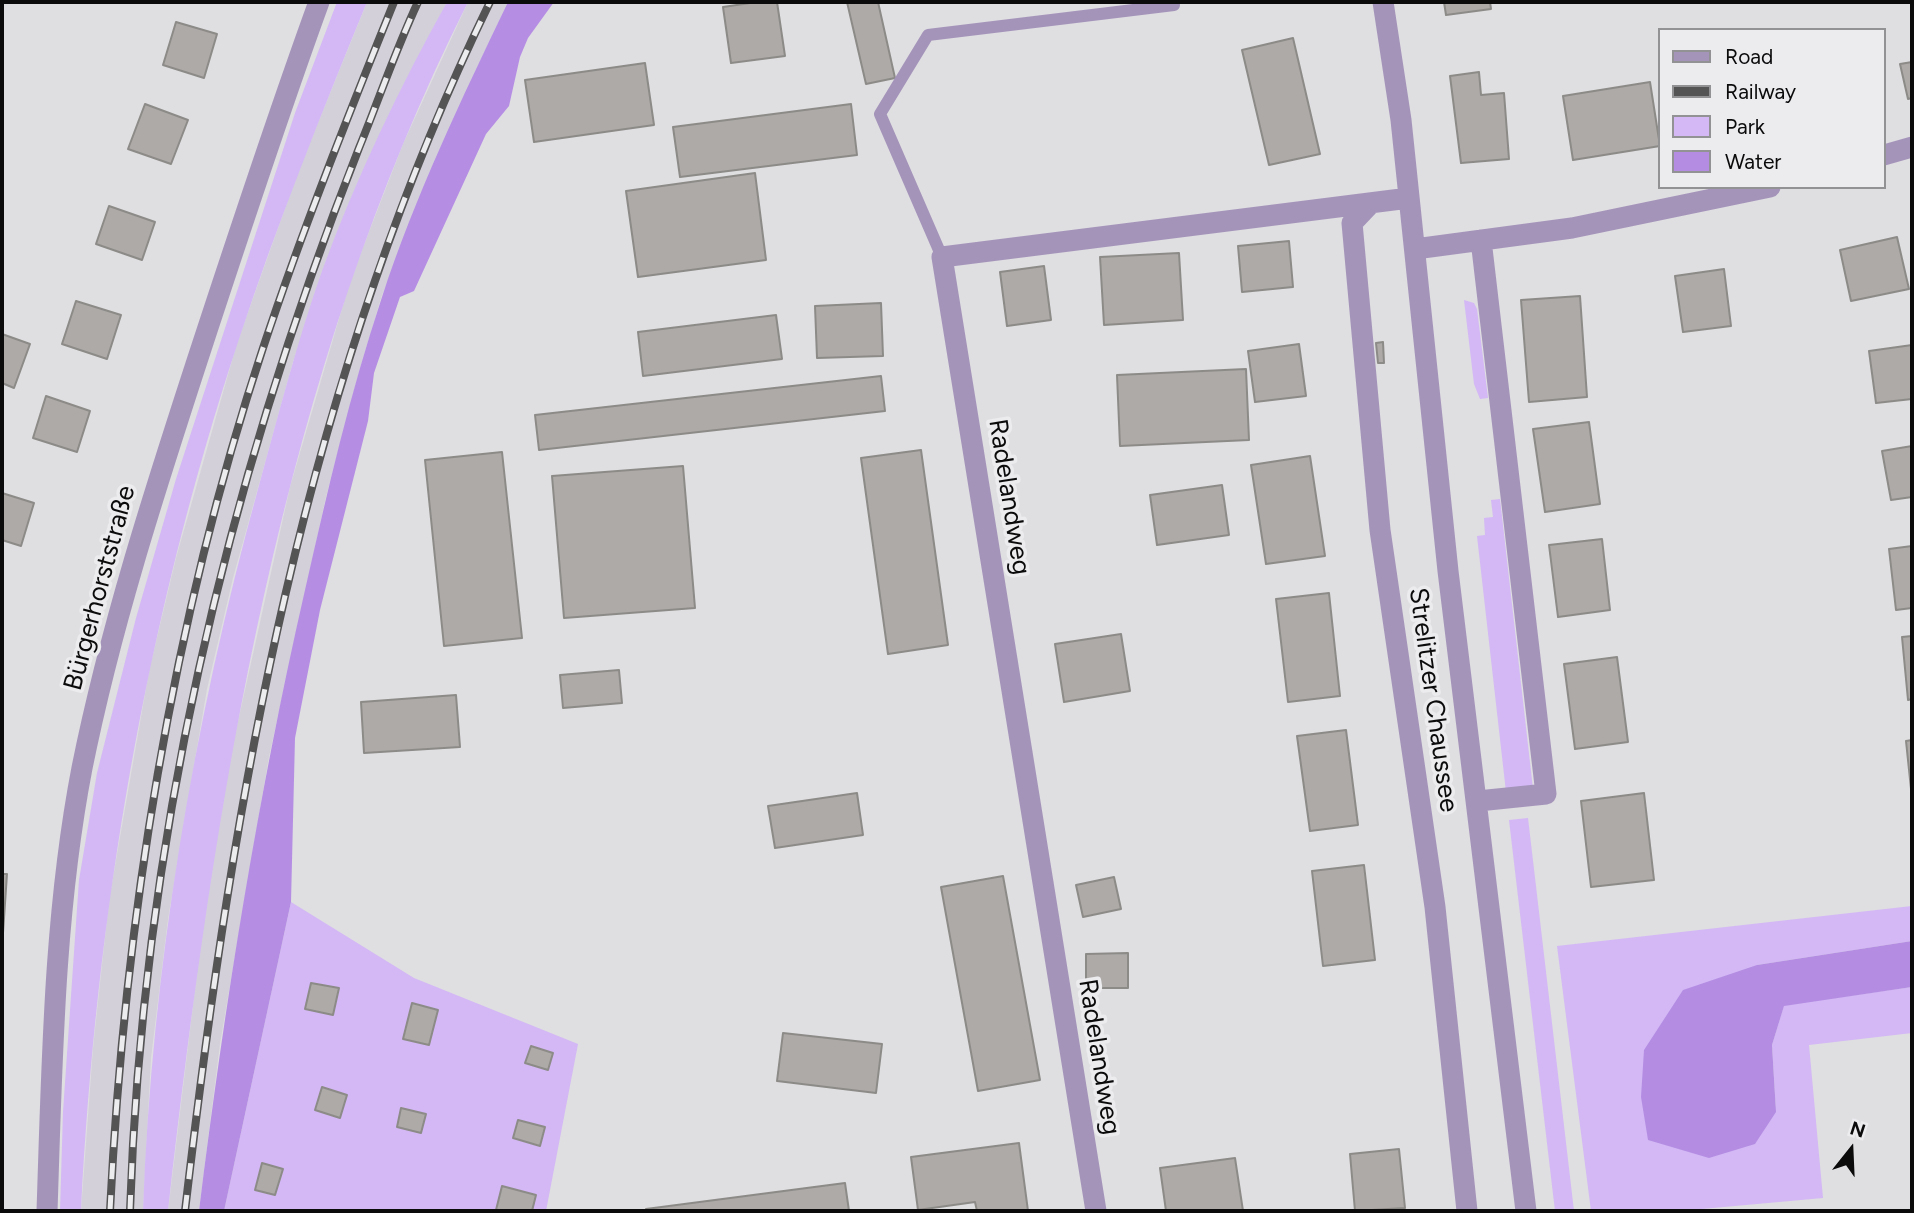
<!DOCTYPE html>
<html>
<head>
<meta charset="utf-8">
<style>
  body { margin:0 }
  #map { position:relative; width:1914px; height:1213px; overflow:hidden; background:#dfdee1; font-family:Figtree,sans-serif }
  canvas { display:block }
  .frame { position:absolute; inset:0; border:4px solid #0b0b0c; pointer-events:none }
  .legend { position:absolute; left:1658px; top:28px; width:228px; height:161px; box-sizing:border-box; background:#ecebee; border:2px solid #929194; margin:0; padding:9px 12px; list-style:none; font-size:21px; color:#0b0b0c }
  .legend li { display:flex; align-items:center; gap:14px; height:35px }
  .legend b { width:35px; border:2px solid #929194 }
  .north { position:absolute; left:1816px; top:1115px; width:70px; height:70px; -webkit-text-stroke:5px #ecebee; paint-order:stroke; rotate:18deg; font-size:19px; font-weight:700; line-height:28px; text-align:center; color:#0b0b0c }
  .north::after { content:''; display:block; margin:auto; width:24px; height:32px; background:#0b0b0c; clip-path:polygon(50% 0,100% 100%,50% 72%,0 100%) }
</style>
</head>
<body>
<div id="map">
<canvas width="1914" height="1213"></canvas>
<div class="frame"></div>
<ul class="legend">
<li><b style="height:9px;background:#a494ba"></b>Road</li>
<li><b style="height:9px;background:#545455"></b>Railway</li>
<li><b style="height:19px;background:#d3b8f5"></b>Park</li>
<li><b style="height:19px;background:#b48de3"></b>Water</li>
</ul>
<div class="north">N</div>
</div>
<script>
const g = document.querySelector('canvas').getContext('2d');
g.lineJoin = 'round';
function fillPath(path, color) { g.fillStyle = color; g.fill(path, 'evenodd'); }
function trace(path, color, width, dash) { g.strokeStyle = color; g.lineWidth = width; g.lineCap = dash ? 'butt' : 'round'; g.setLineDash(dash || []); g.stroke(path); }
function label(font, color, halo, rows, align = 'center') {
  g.font = font + ' Figtree,sans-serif'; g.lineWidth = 7; g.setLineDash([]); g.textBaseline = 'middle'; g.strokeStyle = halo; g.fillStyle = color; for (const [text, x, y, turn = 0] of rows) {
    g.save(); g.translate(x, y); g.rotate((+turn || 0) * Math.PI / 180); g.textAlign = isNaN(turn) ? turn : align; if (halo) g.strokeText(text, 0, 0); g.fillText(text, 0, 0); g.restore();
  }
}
fillPath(new Path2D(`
  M367,2H447L352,196L293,362L233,578L207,689L168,919L151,1058L143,1211H81L93,1048L109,900L149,671L176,558L237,343L298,172Z
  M468,2H508L476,70L382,295L359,372L326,497L269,757L220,1044L199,1211H168L203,923L231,753L290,487L350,281L403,144Z`), '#d4d0da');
fillPath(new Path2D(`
  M337,2H367C321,114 276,227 238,342C145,623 96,916 81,1211H60L63,1112L79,880L97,773L136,618L176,479L295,113Z
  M447,2H468C279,377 215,798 168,1211H143C152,967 193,725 258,489C278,416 297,342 322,271C356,178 399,88 447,2Z
  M1464,300L1474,303L1477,309L1488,398L1480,399L1474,384Z
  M1500,499L1533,789L1506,792L1477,536L1485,535L1484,518L1493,517L1491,500Z
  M1528,818L1574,1211H1555L1509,820Z
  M291,902L414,978L578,1044L546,1211H224Z
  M1912,906V941L1757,965L1776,1112L1772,1045L1784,1005L1912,987V1033L1809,1045L1823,1198L1680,1211H1591L1557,946Z`), '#d3b8f5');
fillPath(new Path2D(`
  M508,2H554L528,38L520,57L509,106L486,134L414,291L400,297L374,373L368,421L320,610L295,738L291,902L224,1211H199C225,1002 258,795 305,590C327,492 350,393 382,297C415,196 462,98 508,2Z`), '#b58ee4');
fillPath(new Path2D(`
  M1912,941V987L1784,1006L1772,1045L1776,1112L1755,1144L1709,1158L1648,1140L1641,1097L1644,1050L1683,990L1757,965Z`), '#b48de3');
const building = new Path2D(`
  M757,2H777L785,56L731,63L723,7Z
  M847,2H878L895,78L866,84Z
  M1444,2H1490L1491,9L1446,15Z
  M176,22L217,34L204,78L163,65Z
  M1293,38L1320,154L1269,165L1242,50Z
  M1912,62V98L1908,99L1900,64Z
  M645,63L654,125L534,142L525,80Z
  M1479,72L1481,95L1504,93L1509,159L1461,163L1450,76Z
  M1650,82L1660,146L1573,160L1563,96Z
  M145,104L188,120L171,164L128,149Z
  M851,104L857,155L680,177L673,127Z
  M755,173L766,260L638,277L626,191Z
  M109,206L155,222L142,260L96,244Z
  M1897,237L1909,289L1851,301L1840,250Z
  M1289,241L1293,287L1242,292L1238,246Z
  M1179,253L1183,320L1104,325L1100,257Z
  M1044,266L1051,320L1007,326L1000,272Z
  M1724,269L1731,326L1683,332L1675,276Z
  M1580,296L1587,397L1529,402L1521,300Z
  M76,301L121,315L107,359L62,344Z
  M881,303L883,356L817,358L815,306Z
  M776,315L782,359L643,376L638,332Z
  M2,334L30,344L14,388L2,383Z
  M1383,342L1384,363H1378L1376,343Z
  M1299,344L1306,396L1255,402L1248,351Z
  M1912,345V399L1876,403L1869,351Z
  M1246,369L1249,440L1120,446L1117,375Z
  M881,376L885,411L539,450L535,415Z
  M46,396L90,411L77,452L33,438Z
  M1589,422L1600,504L1545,512L1533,429Z
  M1912,446V497L1891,500L1882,451Z
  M921,450L948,645L888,654L861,458Z
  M502,452L522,638L444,646L425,460Z
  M1310,456L1325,556L1266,564L1251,465Z
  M683,466L695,608L564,618L552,476Z
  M1222,485L1229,535L1157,545L1150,495Z
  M2,493L34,503L21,546L2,540Z
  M1602,539L1610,610L1558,617L1549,545Z
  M1912,546V608L1896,610L1889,549Z
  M1329,593L1340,696L1288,702L1276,599Z
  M1121,634L1130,691L1064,702L1055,644Z
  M1912,636V699L1908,700L1902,637Z
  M1617,657L1628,742L1575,749L1564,664Z
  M619,670L622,703L563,708L560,675Z
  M456,695L460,747L364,753L361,702Z
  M1346,730L1358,825L1310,831L1297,736Z
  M1912,740V789H1911L1906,741Z
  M857,793L863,835L775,848L768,806Z
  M1644,793L1654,880L1591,887L1581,801Z
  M1364,865L1375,960L1323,966L1312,871Z
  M2,874H7L3,933H2Z
  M1003,876L1040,1080L978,1091L941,887Z
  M1114,877L1121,909L1083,917L1076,885Z
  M1128,953V988H1086V954Z
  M311,983L339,988L333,1015L305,1009Z
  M412,1003L438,1010L429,1045L403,1039Z
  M783,1033L882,1044L876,1093L777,1081Z
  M531,1046L553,1053L548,1070L525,1063Z
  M322,1087L347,1095L340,1118L315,1110Z
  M401,1108L426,1114L421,1133L397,1127Z
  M518,1120L545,1127L540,1146L513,1138Z
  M1019,1143L1028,1211H977L975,1202L918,1210L911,1157Z
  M1399,1149L1405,1208L1355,1211L1350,1154Z
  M1235,1158L1243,1211H1166L1160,1168Z
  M262,1163L283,1169L275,1195L255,1190Z
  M845,1183L849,1211H646V1209Z
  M502,1186L536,1195L532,1211L496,1210Z`);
fillPath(building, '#adaaa8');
trace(building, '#8d8b88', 2);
trace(new Path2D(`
  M942,257L880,114L928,35L1174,5`), '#a494ba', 12);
trace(new Path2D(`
  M1383,2L1401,120L1448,571L1526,1211
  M1884,155L1912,147
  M1371,203L1352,223L1380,530L1435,907L1467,1211
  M1415,249L1572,228L1770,187
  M1478,801L1546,794L1481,240
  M47,1211C52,1064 54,913 82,768C110,629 154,493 198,358C237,239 276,120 319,2
  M1096,1211L942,257L1409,198`), '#a494ba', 21);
const rail = new Path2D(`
  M110,1211C124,925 172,621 263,348C302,231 348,116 394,2
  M130,1211C142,846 225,487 359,148C379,99 396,49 418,2
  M185,1211C234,791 303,386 490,2`);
trace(rail, '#545455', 8);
trace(rail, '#ecebee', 5, [16]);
label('26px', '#0b0b0c', '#ecebee', [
  ["Radelandweg",1009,497,81],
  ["Bürgerhorststraße",100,588,-75],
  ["Strelitzer Chaussee",1433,700,82],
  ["Radelandweg",1099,1057,81]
]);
</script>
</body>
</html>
